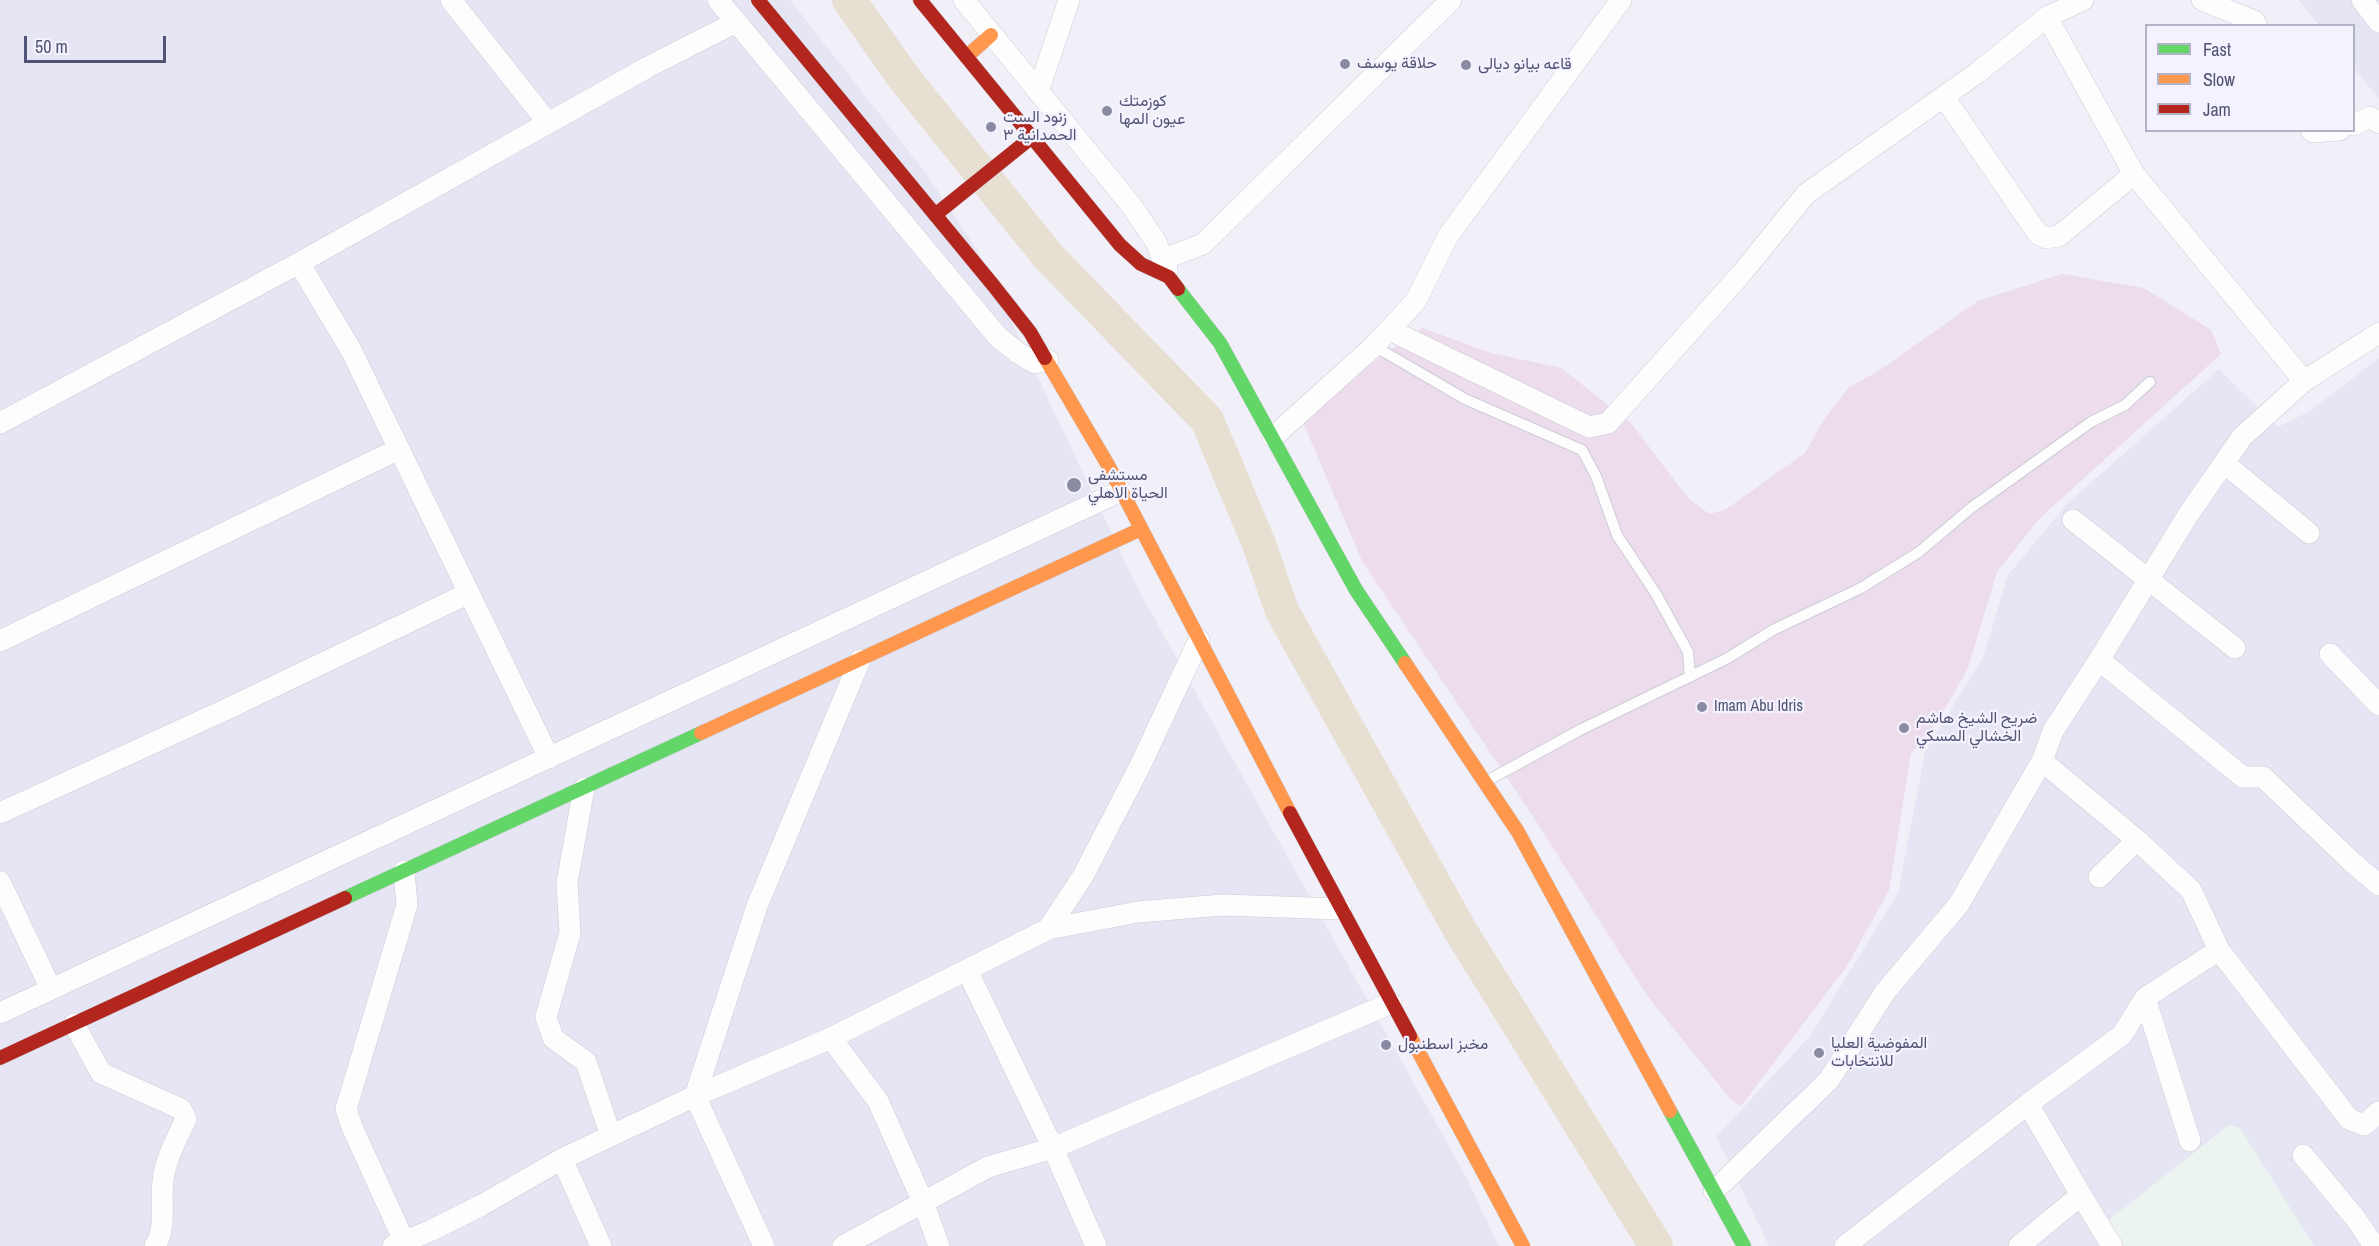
<!DOCTYPE html>
<html>
<head>
<meta charset="utf-8">
<style>
  body { margin:0 }
  #map { position:relative; width:2379px; height:1246px; overflow:hidden; background:#f1f0f8; font-family:"Archivo Narrow",sans-serif }
  canvas { display:block }
  .legend { position:absolute; left:2145px; top:24px; width:210px; height:108px; box-sizing:border-box; background:#f4f2fe; border:2px solid #b3b3c7; margin:0; padding:8px 10px; list-style:none; font-size:18px; color:#515474 }
  .legend li { display:flex; align-items:center; gap:12px; height:30px }
  .legend b { width:30px; border:2px solid #b3b3c7 }
  .scale { position:absolute; left:24px; top:36px; width:142px; height:27px; box-sizing:border-box; border:3px solid #515474; border-top:0; padding-left:8px; font-size:18px; line-height:21px; white-space:nowrap; color:#515474; -webkit-text-stroke:4px #f4f2fe; paint-order:stroke }
</style>
</head>
<body>
<div id="map">
<canvas width="2379" height="1246"></canvas>
<ul class="legend">
<li><b style="height:8px;background:#63d668"></b>Fast</li>
<li><b style="height:8px;background:#ff974d"></b>Slow</li>
<li><b style="height:8px;background:#b3261e"></b>Jam</li>
</ul>
<div class="scale">50 m</div>
</div>
<script>
const g = document.querySelector('canvas').getContext('2d');
g.lineJoin = 'round';
function fillPath(path, color) { g.fillStyle = color; g.fill(path, 'evenodd'); }
function trace(path, color, width, dash) { g.strokeStyle = color; g.lineWidth = width; g.lineCap = dash ? 'butt' : 'round'; g.setLineDash(dash || []); g.stroke(path); }
function label(font, color, halo, rows, align = 'center') {
  g.font = font + ' "Archivo Narrow",Vazirmatn,sans-serif'; g.lineWidth = 4.5; g.setLineDash([]); g.textBaseline = 'middle'; g.strokeStyle = halo; g.fillStyle = color; for (const [text, x, y, turn = 0] of rows) {
    g.save(); g.translate(x, y); g.rotate((+turn || 0) * Math.PI / 180); g.textAlign = isNaN(turn) ? turn : align; if (halo) g.strokeText(text, 0, 0); g.fillText(text, 0, 0); g.restore();
  }
}
fillPath(new Path2D(`
  M0,0H790L925,172L978,251L1138,589L1464,1173L1499,1246H0Z
  M2298,0H2379V99L2354,68V26L2319,25Z
  M2379,358V1246H1769L1716,1137L1810,1036L1898,893L1925,752L1983,657L2008,575L2067,504L2219,369L2278,427L2308,412Z`), '#e6e5f4');
fillPath(new Path2D(`
  M2229,1125L2240,1128L2314,1246H2117L2106,1222Z`), '#ecf4f1');
fillPath(new Path2D(`
  M2062,274L2144,288L2211,330L2221,354L2039,519L1997,572L1968,668L1941,716L1911,754L1889,890L1847,966L1741,1106L1732,1101L1648,997L1532,815L1362,561L1302,420L1375,361L1422,328L1491,353L1561,368L1631,423L1688,498L1709,514L1725,510L1805,453L1825,418L1850,386L1877,372L1978,301Z`), '#ecdcec');
trace(new Path2D(`
  M849,0L904,78L1048,256L1207,420L1259,544L1282,611L1460,930L1656,1246`), '#e7e0d2', 34);
const lane = new Path2D(`
  M1374,346L1465,399L1582,450L1596,476L1617,535L1656,594L1688,652L1690,677
  M1485,782L1580,730L1728,658L1773,630L1861,588L1919,552L1971,508L2091,422L2125,405L2150,382`);
const street = new Path2D(`
  M451,0L548,123
  M718,0L998,337L1018,353L1035,363L1048,360
  M964,0L1131,205L1156,242L1167,270
  M2202,0L2254,21L2257,26
  M2362,0L2379,22
  M2047,17L2134,174L2304,381
  M1038,92L1069,0
  M1944,97L2038,234L2046,238L2059,236L2134,174
  M2354,125L2370,117L2379,123
  M2311,130L2313,132L2340,130
  M1164,259L1203,244L1451,0
  M299,263L351,350L549,758
  M1390,330L1589,427L1608,423L1742,273L1806,194L1977,73L2047,17L2083,0
  M0,423L299,263L648,67L736,22
  M1273,437L1374,346L1416,301L1448,236L1621,0
  M2224,463L2309,533
  M2073,520L2235,648
  M0,641L399,449
  M2330,654L2379,705
  M2099,660L2243,777H2263L2352,862L2379,885
  M2042,761L2137,840
  M584,788L567,883L570,933L546,1017L553,1038L586,1062L611,1136
  M0,813L227,709L469,593
  M2099,877L2137,840L2191,890L2219,950L2349,1119L2364,1125L2379,1112
  M0,882L51,989
  M1048,929L1083,876L1140,766L1199,640
  M967,970L1053,1148L1096,1246
  M2145,998L2190,1141
  M0,1013L1121,491
  M74,1024L101,1073L181,1109L186,1119C177,1138 165,1160 163,1181C160,1203 167,1227 155,1246
  M831,1038L878,1101L923,1202L939,1246
  M2028,1104L2081,1195
  M2303,1155L2356,1219L2374,1246
  M562,1159L601,1246
  M1714,1191L1829,1080L1885,992L1959,904L2042,761L2053,731L2099,660L2188,515L2242,437L2304,381L2379,333
  M404,1241L352,1127L346,1109L407,905L404,871
  M393,1246L430,1231L480,1206L562,1159L695,1096L831,1038L1048,929L1138,912L1223,905L1341,909
  M764,1246L695,1096L757,906L860,660
  M843,1246L988,1167L1053,1148L1391,1003
  M1845,1246L2028,1104L2122,1035L2145,998L2219,950
  M2019,1246L2081,1195L2112,1246`);
const fast = new Path2D(`
  M1178,289L1220,343L1356,590L1405,663
  M345,898L701,733
  M1670,1111L1744,1246`);
const slow = new Path2D(`
  M966,57L991,35
  M1045,358L1108,465L1290,813
  M1405,663L1518,832L1670,1111
  M701,733L1141,529
  M1410,1036L1523,1246`);
const jam = new Path2D(`
  M758,0L993,285L1030,332L1045,358
  M920,0L1120,245L1141,264L1169,277L1178,289
  M935,215L1032,137
  M1290,813L1410,1036
  M0,1058L345,898`);
trace(lane, '#ccccd6', 12);
trace(street, '#ccccd6', 22);
trace(fast, '#cfced9', 15);
trace(slow, '#cfced9', 15);
trace(jam, '#cfced9', 15);
trace(lane, '#fdfdfe', 10);
trace(street, '#fdfdfe', 21);
trace(fast, '#63d668', 14);
trace(slow, '#ff974d', 14);
trace(jam, '#b3261e', 14);
for (const [x, y, r, color] of [
  [1345,64,6,"#898ba2"],
  [1466,65,6,"#898ba2"],
  [1107,111,6,"#898ba2"],
  [991,127,6,"#898ba2"],
  [1074,485,8,"#898ba2"],
  [1702,707,6,"#898ba2"],
  [1904,728,6,"#898ba2"],
  [1386,1045,6,"#898ba2"],
  [1819,1053,6,"#898ba2"]
]) { const dot = new Path2D(); dot.arc(x, y, r, 0, 2 * Math.PI); g.fillStyle = color; g.fill(dot); trace(dot, '#f4f2fe', 2); }
label('16px', '#515474', '#f4f2fe', [
  ["حلاقة يوسف",1357,64],
  ["قاعه بيانو ديالى",1478,65],
  ["كوزمتك",1119,102],
  ["عيون المها",1119,120],
  ["زنود الست",1003,118],
  ["الحمدانية ٣",1003,136],
  ["مستشفى",1088,476],
  ["الحياة الاهلي",1088,494],
  ["Imam Abu Idris",1714,707],
  ["ضريح الشيخ هاشم",1916,719],
  ["الخشالي المسكي",1916,737],
  ["المفوضية العليا",1831,1044],
  ["للانتخابات",1831,1062],
  ["مخبز اسطنبول",1398,1045]
], 'left');
</script>
</body>
</html>
